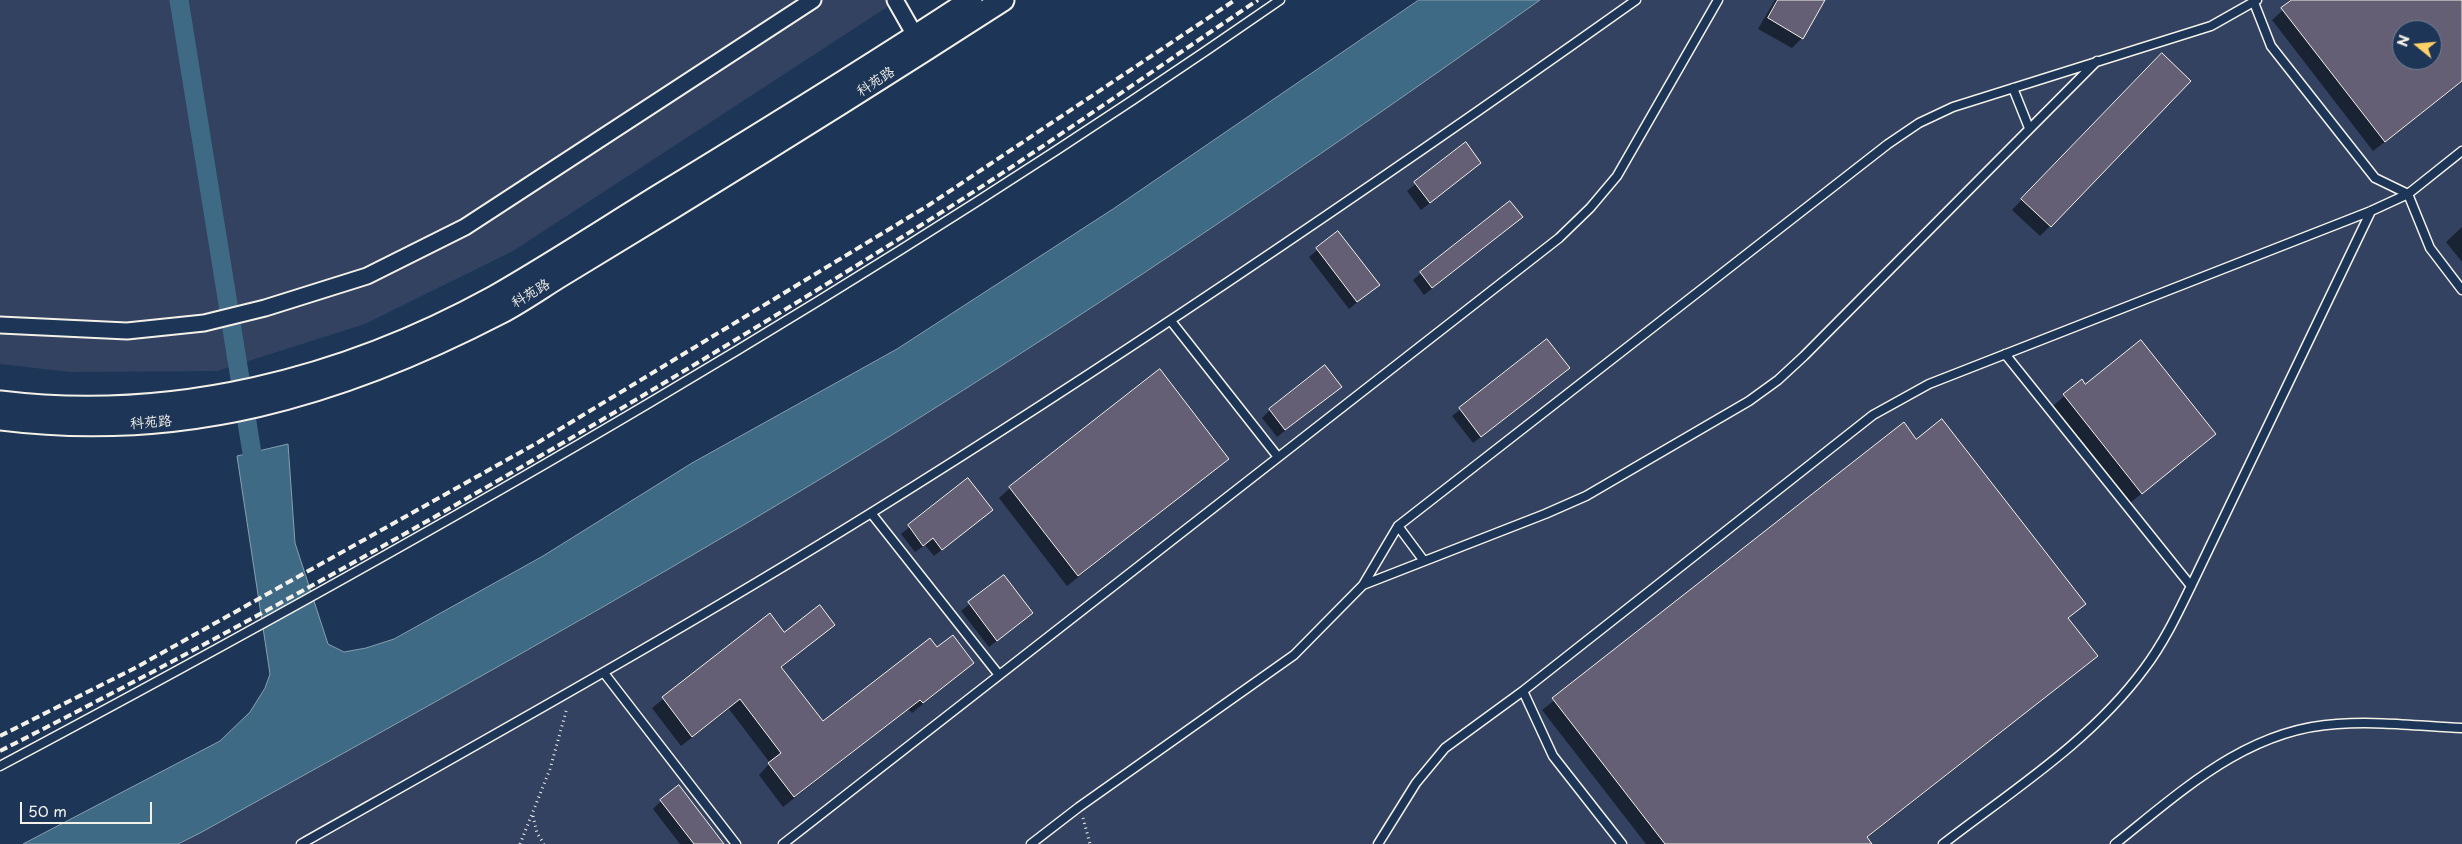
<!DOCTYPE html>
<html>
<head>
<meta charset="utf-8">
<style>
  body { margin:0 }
  #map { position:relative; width:2462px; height:844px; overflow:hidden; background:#1d3557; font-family:"Playpen Sans",sans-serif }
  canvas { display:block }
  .north { position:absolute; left:2392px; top:20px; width:50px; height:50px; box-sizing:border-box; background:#1d3557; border:1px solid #738091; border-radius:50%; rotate:287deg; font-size:14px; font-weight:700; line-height:20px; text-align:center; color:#f4f1e8 }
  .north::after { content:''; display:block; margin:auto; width:18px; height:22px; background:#ffd166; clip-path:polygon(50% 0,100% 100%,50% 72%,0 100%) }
  .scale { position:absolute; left:20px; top:802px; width:132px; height:22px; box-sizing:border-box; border:2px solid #f4f1e8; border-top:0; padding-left:6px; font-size:15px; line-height:18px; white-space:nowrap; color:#f4f1e8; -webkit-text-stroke:4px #1d3557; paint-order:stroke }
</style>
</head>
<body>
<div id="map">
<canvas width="2462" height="844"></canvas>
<div class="north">N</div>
<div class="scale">50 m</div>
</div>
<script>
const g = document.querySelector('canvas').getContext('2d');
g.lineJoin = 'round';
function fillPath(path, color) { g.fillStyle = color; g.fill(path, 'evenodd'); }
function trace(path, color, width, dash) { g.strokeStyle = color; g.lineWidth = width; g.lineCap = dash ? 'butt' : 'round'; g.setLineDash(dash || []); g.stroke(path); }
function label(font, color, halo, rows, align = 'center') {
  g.font = font + ' "Playpen Sans","LXGW WenKai TC",sans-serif'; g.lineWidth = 4.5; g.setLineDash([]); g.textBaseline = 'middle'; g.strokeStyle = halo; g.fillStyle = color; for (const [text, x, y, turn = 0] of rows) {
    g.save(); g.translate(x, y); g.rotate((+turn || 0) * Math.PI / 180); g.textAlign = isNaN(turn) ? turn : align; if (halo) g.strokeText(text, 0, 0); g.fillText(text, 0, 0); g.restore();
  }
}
fillPath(new Path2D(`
  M0,0H898L513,251L365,324L217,371L70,372L0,364Z
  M1540,0H2462V844H179L628,593L826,475L1021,354L1246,205ZM2402,30H2432V60H2402Z`), '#324260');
const water = new Path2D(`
  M1419,0H1540C1307,166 1071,326 827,475C621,600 410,716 200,833L178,844H23L220,741L250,712L265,688L270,674L237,456L288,444L295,543L328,644L344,652L366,648L394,639L543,556L692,463L897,349L1113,209Z`);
fillPath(water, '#3f6a85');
trace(water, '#87a0ad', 1);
fillPath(new Path2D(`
  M1775,0H1824L1802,38L1792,48L1758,29Z
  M2294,0H2462V82L2373,151L2272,20ZM2402,30H2432V60H2402Z
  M2151,65L2050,226L2040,236L2012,210Z
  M1465,144L1480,163L1421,210L1407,191Z
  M1521,217L1424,295L1413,280L1421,273Z
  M2462,227V262L2446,242Z
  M1338,233L1378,285L1349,309L1309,257Z
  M1547,340L1560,376L1473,443L1452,416Z
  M2081,381L2085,386L2214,434L2130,503L2053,406Z
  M1340,387L1277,437L1262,418L1270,410Z
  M1904,424L1916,440L2084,604L2068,619L2097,656L1866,839L1870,844H1646L1542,710Z
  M1227,459L1067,586L999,498L1010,488Z
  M968,480L991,510L934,556L925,545L915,552L901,534Z
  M1003,577L1031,613L989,647L961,611Z
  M769,615L784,634L834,625L781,668L823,723L937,649L973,663L912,713L908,709L783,807L759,775L770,763L729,709L681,746L652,708Z
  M661,801L722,844H680L653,809Z`), '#0007');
trace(new Path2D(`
  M179,0L256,478`), '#3f6a85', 19);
const building = new Path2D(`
  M1778,0H1825L1803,39L1768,18Z
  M2292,0H2462V81L2385,142L2281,8ZM2402,30H2432V60H2402Z
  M2162,53L2191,81L2051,227L2021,199Z
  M1466,142L1481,163L1430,203L1414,182Z
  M1510,201L1523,217L1432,288L1420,272Z
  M1338,231L1380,285L1357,302L1316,248Z
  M1547,339L1570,368L1481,437L1459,408Z
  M2141,340L2216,434L2142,494L2063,394L2082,379L2085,384Z
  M1325,365L1342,387L1285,430L1269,409Z
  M1160,369L1229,459L1078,576L1009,487Z
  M1942,419L2086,604L2068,618L2098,656L1867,837L1872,844H1665L1552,698L1904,422L1916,439Z
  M968,478L993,510L942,550L933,538L923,546L908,525Z
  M1004,575L1033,613L997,641L968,602Z
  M820,605L835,625L781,667L823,721L930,638L937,647L953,635L974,663L923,703L920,700L794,797L768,763L781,753L740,699L692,737L662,697L770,613L784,632Z
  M679,785L724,844H694L660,800Z`);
fillPath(building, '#645f75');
trace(building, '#f4f1e8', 1);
const lane = new Path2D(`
  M2253,0L2271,46L2360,159L2375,178L2408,194L2430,248L2462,290
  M2013,88L2029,128
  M1171,321L1278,457
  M2005,354L2191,586
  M871,513L999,675
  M1398,526L1424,561
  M1363,585L1398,526L1888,144L1919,123L1953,107L2211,26L2257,0
  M604,673L736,844
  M1523,691L1553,756L1622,844
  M0,766C439,532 871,284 1280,0
  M301,844C492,736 684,629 871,513C1132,351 1385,178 1636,0
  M783,844L1559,238L1590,208L1617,176L1718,0
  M1031,844L1079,807L1294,655L1363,585L1545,514L1586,496L1749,401L1778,380L1804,356L2097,61
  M1378,844L1416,783L1445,748L1523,691L1873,415L1929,384L2371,211L2408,194L2462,151
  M1943,844C2013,790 2091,741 2144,669C2163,644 2177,615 2191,586L2371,211
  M2115,844C2182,791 2247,729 2337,724C2379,721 2421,726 2462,728`);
const street = new Path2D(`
  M895,0L916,37
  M0,325L127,331L204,323L265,308L367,276L465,227L813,0`);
const secondary = new Path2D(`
  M0,402C172,423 343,380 494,297C550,265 605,229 660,195C765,131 869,67 971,0
  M0,419C181,442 340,396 500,313C519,303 538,290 557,278C595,255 633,232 672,208C783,140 893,71 1003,0`);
trace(lane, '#f4f1e8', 11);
trace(street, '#f4f1e8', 19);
trace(secondary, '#f4f1e8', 25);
trace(new Path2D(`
  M533,816L537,833L544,844
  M1083,818L1090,844
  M520,844L550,769L567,708`), '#f4f1e8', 3, [1, 4]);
trace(lane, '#1d3557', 8);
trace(street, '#1d3557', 15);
trace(secondary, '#1d3557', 21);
trace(new Path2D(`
  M0,736L135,668L537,443L929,205L1235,0
  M0,751C319,589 631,408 934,217C1044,148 1150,72 1258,0`), '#f4f1e8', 4, [8, 4]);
label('14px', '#f4f1e8', '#1d3557', [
  ["科苑路",876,82,-33],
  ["科苑路",531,294,-31],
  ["科苑路",151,423,-4]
]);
</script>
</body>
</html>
